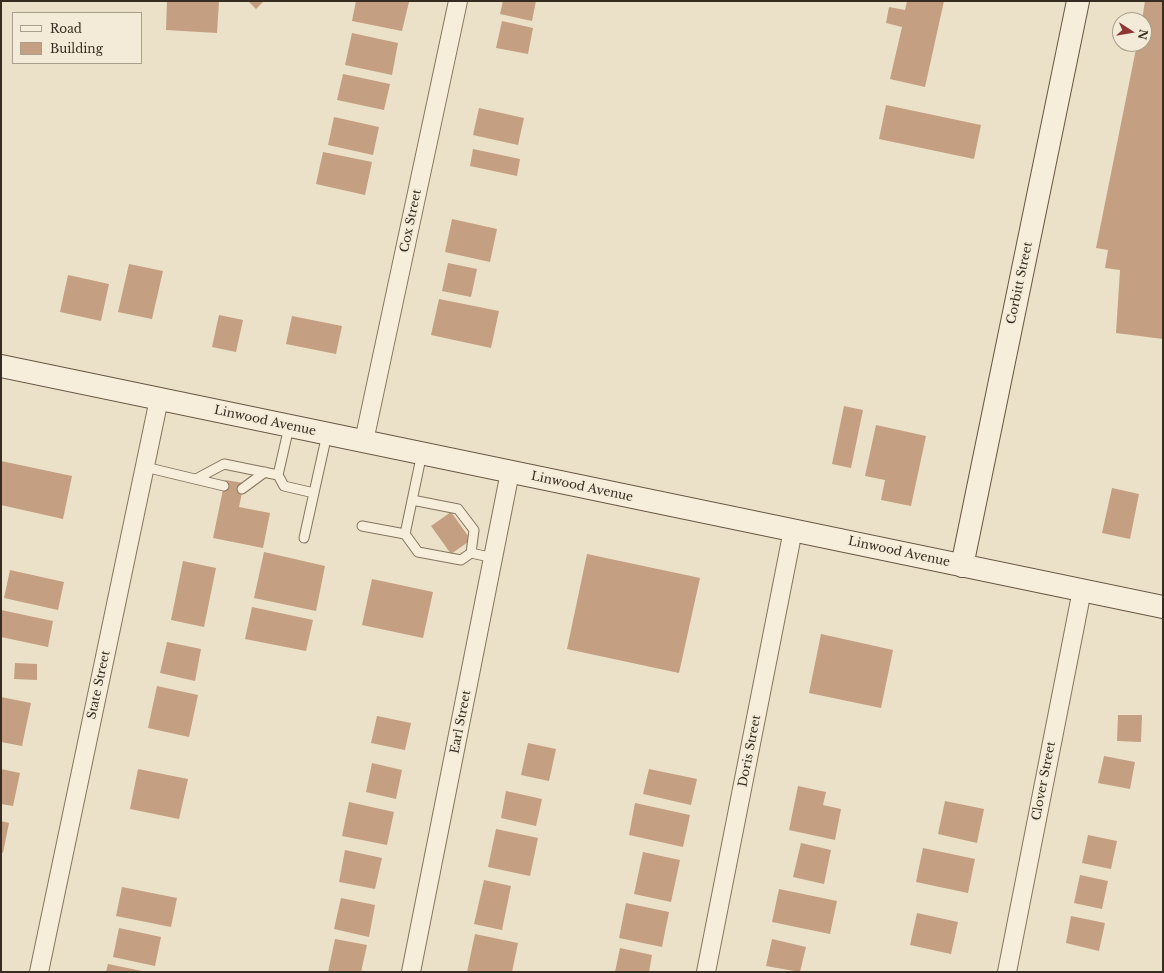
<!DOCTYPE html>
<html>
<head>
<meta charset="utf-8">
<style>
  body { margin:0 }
  #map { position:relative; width:1164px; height:973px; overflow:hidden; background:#eae1c8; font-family:"Libre Baskerville",serif }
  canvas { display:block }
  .frame { position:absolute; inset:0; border:2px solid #372c21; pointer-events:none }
  .legend { position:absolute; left:12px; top:12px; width:130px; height:52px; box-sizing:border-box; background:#f3ebd7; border:1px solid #a89f8e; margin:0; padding:5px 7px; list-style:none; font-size:12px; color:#372c21 }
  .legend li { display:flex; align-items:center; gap:8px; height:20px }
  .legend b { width:20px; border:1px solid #a89f8e }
  .north { position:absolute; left:1112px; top:12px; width:40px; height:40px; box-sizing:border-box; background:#f3ebd7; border:1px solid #a89f8e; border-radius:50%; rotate:102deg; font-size:11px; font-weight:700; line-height:16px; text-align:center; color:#372c21 }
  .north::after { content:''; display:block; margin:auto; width:14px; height:18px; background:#8e3634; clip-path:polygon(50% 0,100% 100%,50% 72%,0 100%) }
</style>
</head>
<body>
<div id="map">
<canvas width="1164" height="973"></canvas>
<div class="frame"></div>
<ul class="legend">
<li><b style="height:5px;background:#f6eedb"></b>Road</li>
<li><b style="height:11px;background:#c59f82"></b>Building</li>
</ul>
<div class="north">N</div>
</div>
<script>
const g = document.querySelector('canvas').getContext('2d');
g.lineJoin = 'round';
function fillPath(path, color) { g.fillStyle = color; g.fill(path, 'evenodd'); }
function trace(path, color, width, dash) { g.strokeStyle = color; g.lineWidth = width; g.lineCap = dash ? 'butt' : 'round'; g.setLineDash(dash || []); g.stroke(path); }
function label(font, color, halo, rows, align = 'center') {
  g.font = font + ' "Libre Baskerville",serif'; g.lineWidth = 4; g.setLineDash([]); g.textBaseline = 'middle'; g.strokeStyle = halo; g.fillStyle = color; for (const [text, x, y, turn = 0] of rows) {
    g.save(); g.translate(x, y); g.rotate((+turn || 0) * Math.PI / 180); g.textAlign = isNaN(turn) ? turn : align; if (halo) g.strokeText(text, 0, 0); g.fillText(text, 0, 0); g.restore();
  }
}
fillPath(new Path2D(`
  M167,1H219L217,33L166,30Z
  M248,1H264L256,9Z
  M356,1L409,2L402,31L352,21Z
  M503,1H536L532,21L500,14Z
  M907,1H944L925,87L890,79L902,27L886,23L889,7L905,10Z
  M1145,1H1163V339L1116,333L1120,270L1105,268L1108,250L1096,248L1137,44H1144V20H1142Z
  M502,21L533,28L528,54L496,48Z
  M352,33L398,43L392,75L345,65Z
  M343,74L390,84L384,110L337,100Z
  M886,105L981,125L974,159L879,139Z
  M479,108L524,118L518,145L473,135Z
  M334,117L379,127L373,155L328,145Z
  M473,149L520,159L517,176L470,166Z
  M323,152L372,162L365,195L316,184Z
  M452,219L497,229L490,262L445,252Z
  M448,263L477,269L471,297L442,291Z
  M129,264L163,271L152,319L118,312Z
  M68,275L109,284L101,321L60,312Z
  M439,299L499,311L491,348L431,335Z
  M219,315L243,320L236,352L212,347Z
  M292,316L342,326L336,354L286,344Z
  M844,406L863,410L851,468L832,464Z
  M876,425L926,436L911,506L881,500L885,480L865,476Z
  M1,461L72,476L63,519L1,505Z
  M225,480L244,483L239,507L270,513L263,548L213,538Z
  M1112,488L1139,494L1130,539L1102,533Z
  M451,512L471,540L451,554L431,526Z
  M264,552L325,566L316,611L254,598Z
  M587,554L700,578L679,673L567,649Z
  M183,561L216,568L204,627L171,620Z
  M10,570L64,582L58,610L4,598Z
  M372,579L433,592L423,638L362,625Z
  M252,607L313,620L306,651L245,639Z
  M1,610L53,621L48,647L1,637Z
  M821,634L893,650L881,708L809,693Z
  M167,642L201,649L195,681L160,673Z
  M15,663L37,664V680L14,679Z
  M157,686L198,695L189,737L148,728Z
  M1,697L31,703L22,746L1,742Z
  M1118,715H1142L1141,742L1117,741Z
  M377,716L411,723L405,750L371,743Z
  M528,743L556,749L549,781L521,775Z
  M1104,756L1135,762L1130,789L1098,783Z
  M372,763L402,770L396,799L366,792Z
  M1,769L20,773L13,806L1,804Z
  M138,769L188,779L179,819L130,809Z
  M649,769L697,779L691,805L643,794Z
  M798,786L826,792L823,805L841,809L835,840L789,830Z
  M506,791L542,799L536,826L501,818Z
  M945,801L984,809L977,843L938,834Z
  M349,802L394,812L387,845L342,836Z
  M635,803L690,815L683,847L629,835Z
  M1,821L9,823L3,853L1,852Z
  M496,829L538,838L530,876L488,867Z
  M1088,835L1117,841L1111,869L1082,863Z
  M801,843L831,850L824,884L793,877Z
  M923,848L975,859L968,893L916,882Z
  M345,850L382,858L375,889L339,882Z
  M643,852L680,860L671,902L634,894Z
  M1080,875L1108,881L1102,909L1074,903Z
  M484,880L511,886L502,930L474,924Z
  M122,887L177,898L171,927L116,916Z
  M779,889L837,901L830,934L772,922Z
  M341,898L375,905L369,937L334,929Z
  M626,903L669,912L662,947L619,938Z
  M917,913L958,922L951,954L910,945Z
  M1071,916L1105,923L1099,951L1066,943Z
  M119,928L161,937L155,966L113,957Z
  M475,934L518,943L512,972H467Z
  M335,939L367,945L361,972H328Z
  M772,939L806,947L800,972L766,966Z
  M620,948L652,955L649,972H615Z
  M108,964L142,971V972H106Z`), '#c59f82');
const lane = new Path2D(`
  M289,427L278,475L284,486L314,493
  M422,453L405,534L418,552L461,560L471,553L494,558
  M145,467L224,486
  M196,479L224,464L278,475
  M242,489L265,472
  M412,500L458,509L474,530L471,553
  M362,526L405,534
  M304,538L327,434`);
const street = new Path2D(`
  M364,441L458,1
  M39,972L159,399
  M411,972L510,472
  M706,972L793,530
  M1007,972L1082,590`);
const secondary = new Path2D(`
  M1,366L1163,607
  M962,566L1078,1`);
trace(lane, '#85745f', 11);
trace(street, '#85745f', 20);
trace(secondary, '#675542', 24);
trace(lane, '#f6eedb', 9);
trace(street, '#f6eedb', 18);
trace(secondary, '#f6eedb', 22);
label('12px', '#372c21', '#f3ebd7', [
  ["Cox Street",411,221,-78],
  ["Corbitt Street",1020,283,-78],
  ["Linwood Avenue",265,421,12],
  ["Linwood Avenue",582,487,12],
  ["Linwood Avenue",899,552,12],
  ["State Street",99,685,-78],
  ["Earl Street",461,722,-79],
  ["Doris Street",750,751,-79],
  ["Clover Street",1044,781,-79]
]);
</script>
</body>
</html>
